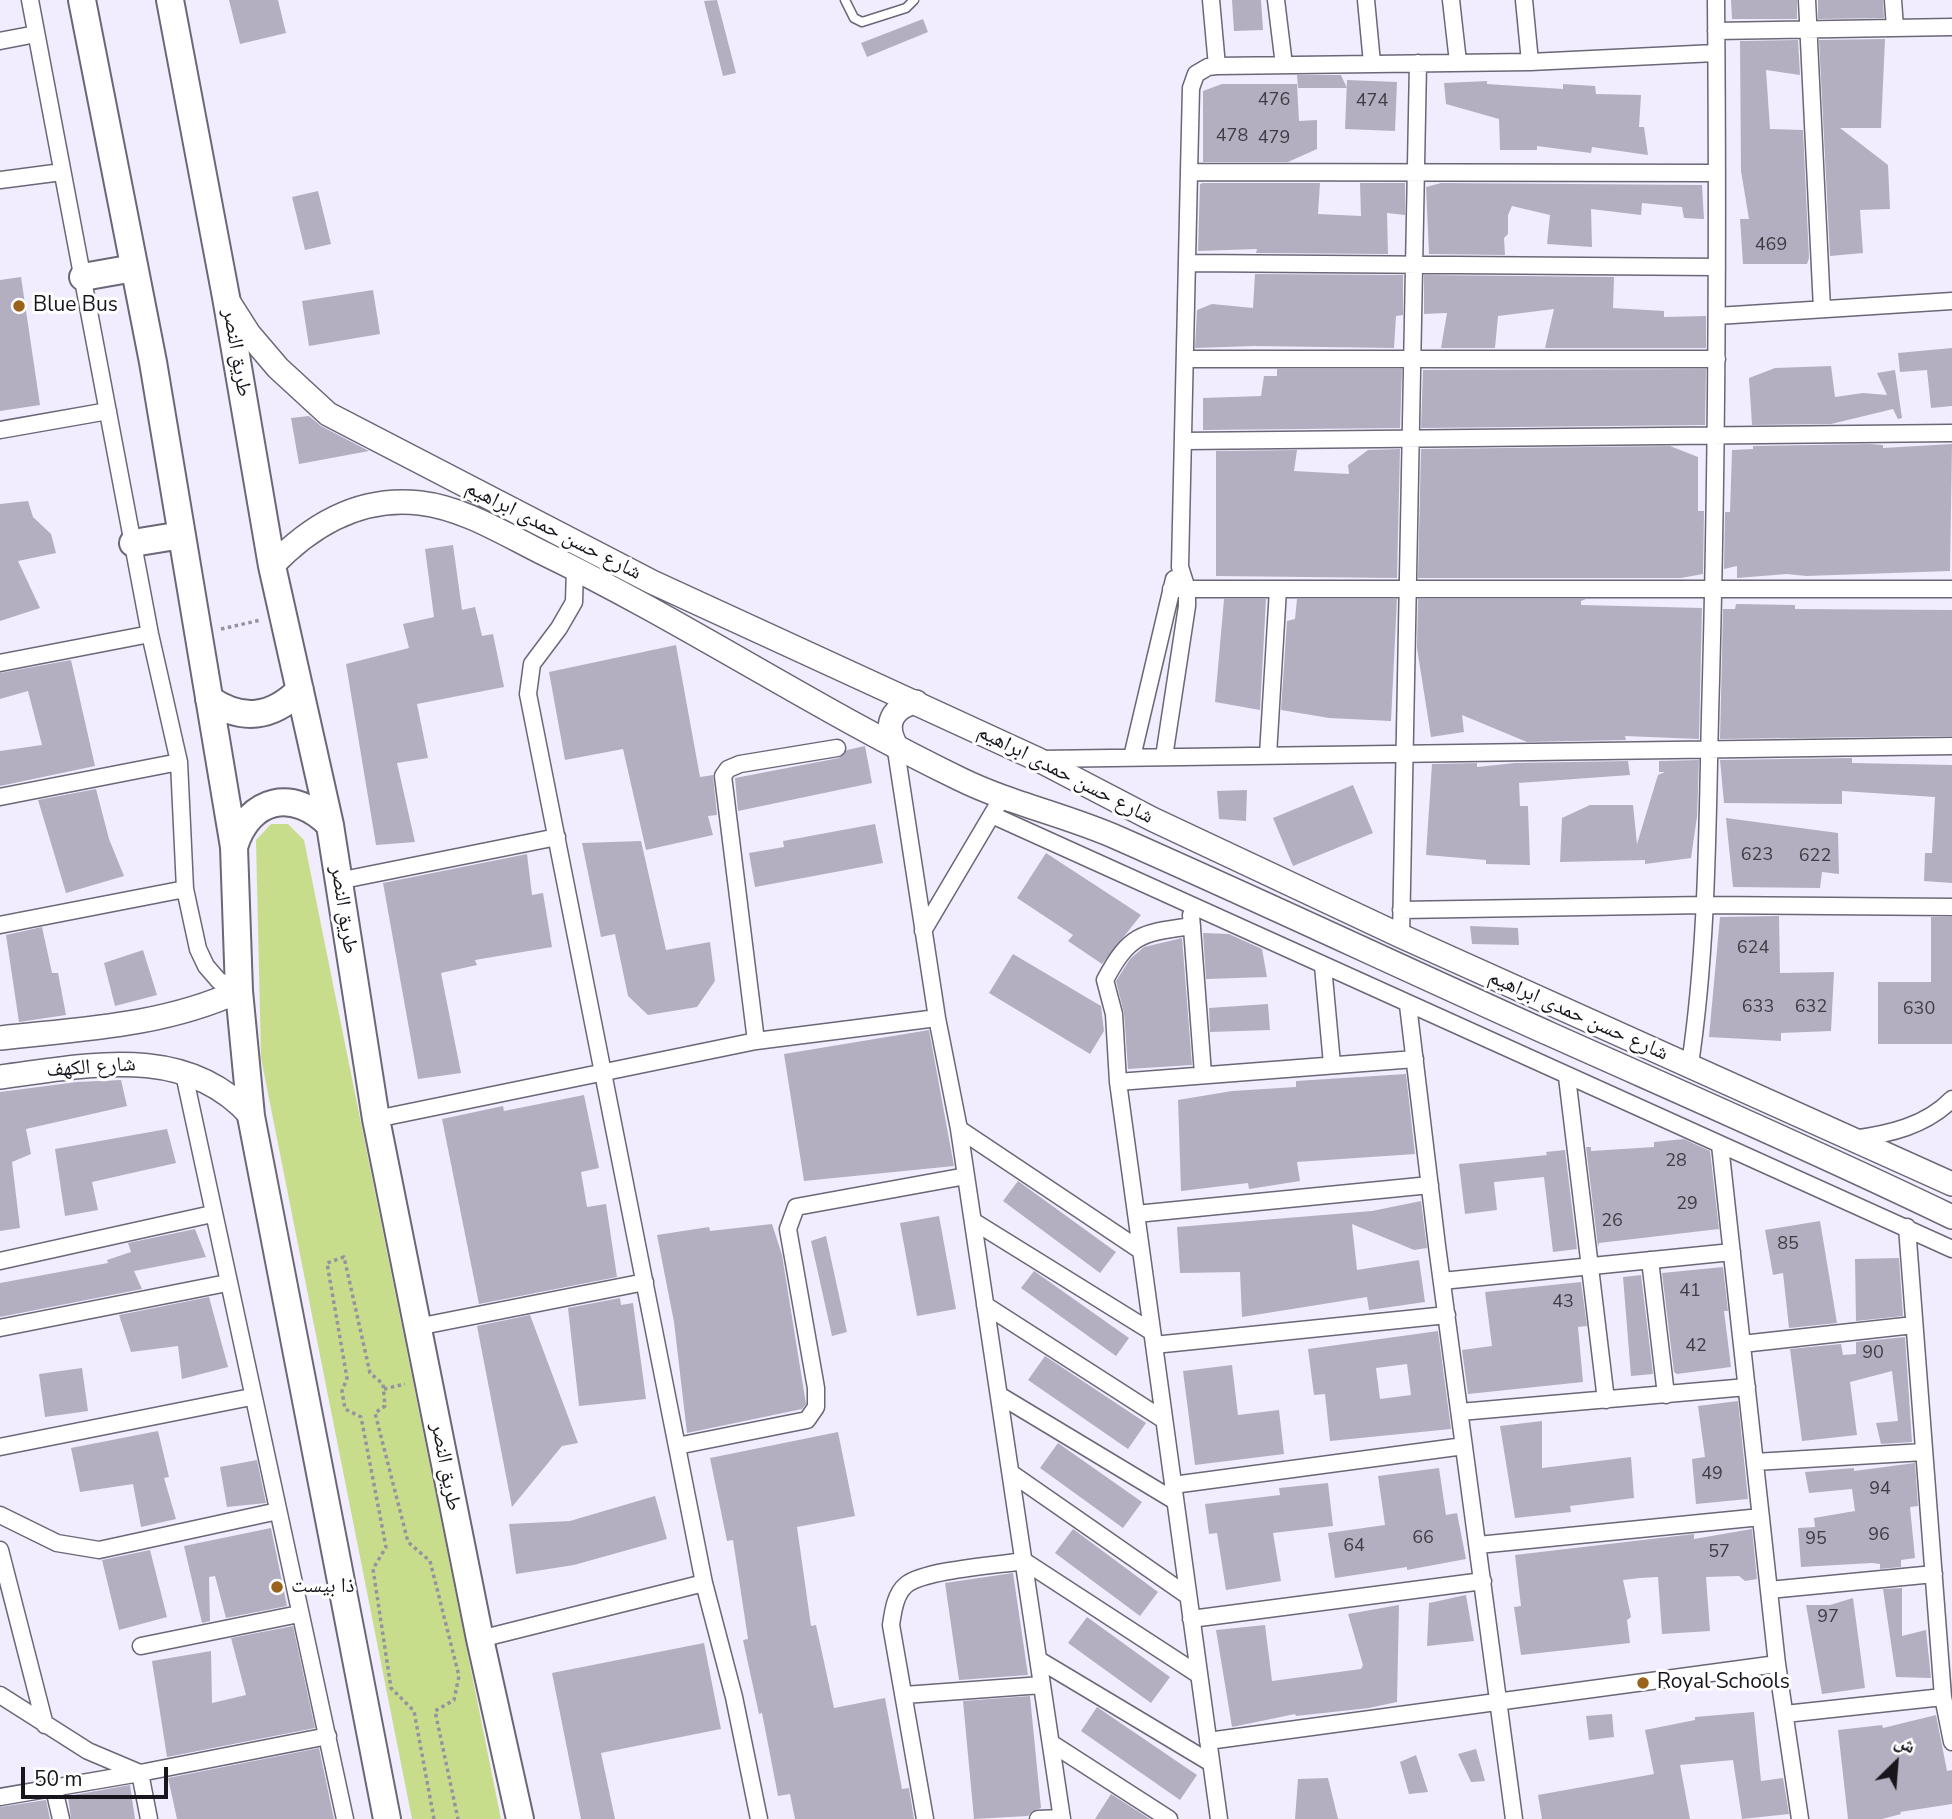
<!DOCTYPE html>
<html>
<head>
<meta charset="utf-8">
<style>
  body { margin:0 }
  #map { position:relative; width:1952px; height:1819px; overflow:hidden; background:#f1ecfe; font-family:"Nunito Sans","Noto Naskh Arabic",sans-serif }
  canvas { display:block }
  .north { position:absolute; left:1861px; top:1728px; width:70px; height:70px; -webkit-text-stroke:5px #fff; paint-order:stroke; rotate:25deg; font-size:19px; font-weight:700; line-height:28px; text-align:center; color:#18161c }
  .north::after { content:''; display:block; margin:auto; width:24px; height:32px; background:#18161c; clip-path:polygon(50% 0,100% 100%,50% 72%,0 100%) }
  .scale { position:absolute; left:21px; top:1767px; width:147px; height:32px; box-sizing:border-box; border:4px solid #18161c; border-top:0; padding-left:9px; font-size:21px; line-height:24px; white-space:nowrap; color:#18161c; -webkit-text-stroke:5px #fff; paint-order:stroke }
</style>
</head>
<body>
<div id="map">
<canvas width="1952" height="1819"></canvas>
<div class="north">ش</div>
<div class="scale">50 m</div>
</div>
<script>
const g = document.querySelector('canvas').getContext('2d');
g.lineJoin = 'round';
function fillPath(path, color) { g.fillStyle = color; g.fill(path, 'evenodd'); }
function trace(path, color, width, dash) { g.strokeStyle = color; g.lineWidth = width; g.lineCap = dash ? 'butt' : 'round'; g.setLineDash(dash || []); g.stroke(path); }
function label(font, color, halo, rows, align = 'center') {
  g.font = font + ' "Nunito Sans","Noto Naskh Arabic",sans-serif'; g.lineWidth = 6; g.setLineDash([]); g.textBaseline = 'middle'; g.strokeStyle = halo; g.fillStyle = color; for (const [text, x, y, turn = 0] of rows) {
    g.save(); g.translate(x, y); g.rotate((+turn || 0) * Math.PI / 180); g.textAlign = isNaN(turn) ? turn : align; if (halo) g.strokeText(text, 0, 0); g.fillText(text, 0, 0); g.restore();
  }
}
fillPath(new Path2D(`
  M271,824H288L304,840L501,1819H412L261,1058L256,840Z`), '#c7dd8c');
fillPath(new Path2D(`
  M229,0H278L286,33L240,44Z
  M717,0L736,73L723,76L704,1Z
  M1232,0H1261L1263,30L1234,31Z
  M1731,0H1797V19H1732Z
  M1818,0H1883L1884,18L1818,19Z
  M923,19L928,32L867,57L861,43Z
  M1885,39L1881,128H1840L1888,165L1890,209L1860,210L1863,253L1830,256L1819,40Z
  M1798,40L1800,75L1766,70L1770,129L1803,130L1809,258L1807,264H1743L1740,219H1749L1741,171L1740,41Z
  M1297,75H1341L1347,88H1298Z
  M1347,80L1397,82L1395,131L1345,129Z
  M1487,81V84L1563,89V84L1595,86L1596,94L1641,95L1639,127H1644L1648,155L1592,147L1591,153L1537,146V150H1500L1499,119L1446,104L1444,83Z
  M1222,84H1297L1299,121L1317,120V149L1288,162H1203V91Z
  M1203,183H1320L1318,214L1361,216L1360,183H1405V215L1387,213L1388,254L1256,253L1257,249L1198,251L1200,184Z
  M1441,183L1702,185L1704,219L1684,218L1682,207L1642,203L1641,215L1591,209L1592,247L1547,244L1550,215L1512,206L1508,215V234L1504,238L1505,255L1429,254L1426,187Z
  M318,191L331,244L305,250L292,197Z
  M1255,274L1403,275V315L1396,316L1394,348L1254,346L1195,348L1197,310L1212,304L1253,308Z
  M1424,275L1614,277L1613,308L1664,311V317L1706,316V348H1545L1554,309L1498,316L1495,348H1441L1447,313L1424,314Z
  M21,277L40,405L0,411V280Z
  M373,290L380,334L309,346L302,301Z
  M1952,348V406L1931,408L1927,370L1900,372L1898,353Z
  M1831,366L1835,397L1863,393L1887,395L1877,373L1895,370L1902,418L1898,419L1893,409L1831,424L1752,425L1749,378L1775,368Z
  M1277,369H1402L1400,428L1203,430V398L1261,396L1264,376H1277Z
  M1706,369L1705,425L1421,428L1423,370Z
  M309,416L321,426L369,451L299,464L291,418Z
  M1870,444L1883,445V448L1952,444L1950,571L1806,576L1787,574L1737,578V566L1724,569L1725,512H1730L1732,450L1753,449V446Z
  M1670,446L1698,457V511H1704L1703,574L1681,578H1418L1421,449Z
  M1400,449L1397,578L1216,576V451L1297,450L1294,471L1349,474L1348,465L1368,450Z
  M28,501L33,517L51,534L56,553L18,561L40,608L0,621V504Z
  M453,545L462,610L475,607L482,636L493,634L504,687L417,704L428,758L397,763L415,842L376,845L346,664L409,648L403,624L434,617L425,549Z
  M1224,599H1266L1260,710L1215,702Z
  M1297,599H1397L1391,721L1329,718L1281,710L1287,621L1295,619Z
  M1418,599H1586L1581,601V605L1702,608L1699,739L1625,736L1626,740L1527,742L1462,715L1464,732L1431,737L1417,648Z
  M1736,604L1795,605V609L1952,610V736L1720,739L1723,609H1735Z
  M676,645L700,777L713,775L717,815L708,816L713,835L646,850L623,749L565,760L549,672Z
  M71,660L95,766L0,786V751L42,745L28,691L0,699V673Z
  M865,746L872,783L738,811L735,778L839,758L847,750Z
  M1852,758V763L1952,765V883L1924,881L1925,853H1932L1935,797L1842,791V804L1724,803L1720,760Z
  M1699,760L1697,817L1691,858L1645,864V860L1560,862L1562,818L1590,805H1633L1637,844L1658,775L1665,772H1659V761Z
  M1628,761L1630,775L1519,783L1520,806H1528L1530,865L1486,864V860L1426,855L1432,764L1477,763V767L1515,763Z
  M1353,785L1373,833L1293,866L1273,818Z
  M96,789L109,839L124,876L66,893L38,800Z
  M1247,790L1246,821L1219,819L1217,791Z
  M1726,818L1838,833L1839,874L1822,872L1820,888L1733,887Z
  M875,824L883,863L755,887L749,853L784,847L783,841Z
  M641,841L666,950L710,942L715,981L697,1007L648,1015L628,996L615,934L601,937L582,843Z
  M1046,853L1141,915L1102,964L1068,941L1073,935L1017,898Z
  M527,854L532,895L543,893L552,947L475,960L477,965L441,973L461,1073L418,1079L383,883Z
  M1779,916L1780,973L1834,972L1831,1031L1781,1033V1041L1709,1037L1720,917Z
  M1931,917H1952V1044H1878V982H1931Z
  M1470,926L1518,928L1519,945L1472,944Z
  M42,927L52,973H58L66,1015L19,1022L6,935Z
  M1203,933L1229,934L1262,949L1267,977L1206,979Z
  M1182,938L1192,1065L1128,1069L1124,1013L1116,981L1130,959L1144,947Z
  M143,950L157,995L115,1006L104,963Z
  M1013,954L1101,1006L1104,1031L1090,1054L989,993Z
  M1268,1004L1270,1030L1210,1032L1209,1008Z
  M929,1030L954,1166L804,1181L784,1054Z
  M1406,1074L1415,1154L1297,1162L1300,1181L1249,1189L1248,1183L1181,1191L1178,1100L1232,1091L1296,1087V1081Z
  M121,1080L127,1106L26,1129L31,1154L12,1162L20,1228L0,1231V1092L77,1082Z
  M584,1095L599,1168L581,1172L587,1207L606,1204L617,1277L479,1304L442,1119L503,1106L504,1111Z
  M167,1129L176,1163L92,1182L98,1210L65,1216L55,1149Z
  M1684,1139L1710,1151L1719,1229L1599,1243L1598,1247L1586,1147H1591V1151L1654,1147V1142Z
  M1565,1150L1577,1249L1553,1252L1544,1177L1494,1182L1497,1210L1465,1214L1459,1164L1547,1155L1546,1152Z
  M1018,1181L1116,1252L1100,1273L1003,1201Z
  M1421,1201L1427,1248L1414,1250L1352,1224L1357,1270L1419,1260L1425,1302L1369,1310L1367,1297L1242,1317L1240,1272L1180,1273L1177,1227L1372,1211Z
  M939,1216L956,1309L917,1316L900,1223Z
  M1820,1221L1837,1323L1789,1328L1783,1273L1773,1275L1765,1230Z
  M772,1224L782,1255L806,1404L802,1409L687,1433L674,1322L657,1235L709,1227L710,1231Z
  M195,1229L206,1257L134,1271L142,1289L0,1317V1283L108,1263L107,1260L131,1252L128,1243Z
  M826,1236L847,1332L832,1336L811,1241Z
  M1899,1258L1903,1316L1856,1321L1855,1259Z
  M1723,1267L1728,1311H1724L1731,1367L1677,1374L1674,1372L1662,1273Z
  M1034,1271L1129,1338L1116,1356L1021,1288Z
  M1641,1275L1653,1374L1631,1376L1623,1277Z
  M1581,1282L1587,1326L1578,1327L1583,1382L1468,1394L1462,1350L1492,1346L1485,1292Z
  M209,1297L228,1367L182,1379L178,1346L131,1352L119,1315Z
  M620,1298L621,1305L633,1303L646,1399L579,1406L568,1308Z
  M530,1315L578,1443L562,1446L512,1507L477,1326Z
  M1438,1331L1451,1429L1330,1441L1325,1394L1314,1395L1308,1349ZM1407,1364L1411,1395L1380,1399L1376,1368Z
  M1905,1337L1912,1442L1881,1444L1876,1423L1898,1421L1892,1371L1850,1382L1857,1435L1802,1441L1790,1349L1841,1344L1843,1355L1856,1354V1342Z
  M1045,1356L1146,1423L1128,1449L1028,1380Z
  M1232,1365L1238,1415L1279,1410L1284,1454L1195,1465L1183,1371Z
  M82,1368L88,1411L45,1417L39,1374Z
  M1738,1401L1748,1499L1696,1504L1692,1459L1705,1457L1698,1406Z
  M1542,1421V1468L1631,1457L1634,1498L1570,1506L1571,1512L1515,1518L1500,1426Z
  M158,1431L169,1477L164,1478L176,1519L141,1527L133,1484L80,1492L71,1448Z
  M838,1432L855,1516L797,1527L811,1626L816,1625L834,1708L885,1698L902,1789L909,1788L914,1819H795L790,1794L778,1796L762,1713L759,1714L743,1640L748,1639L733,1540L727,1541L710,1458Z
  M1058,1443L1142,1502L1123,1528L1040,1468Z
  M257,1460L266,1503L227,1507L220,1467Z
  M1915,1463L1918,1506L1910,1507L1915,1558L1901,1560V1567L1880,1569V1564L1872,1563L1801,1567L1798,1528L1815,1527L1814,1518L1855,1511L1852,1489L1809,1493L1805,1472L1854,1468V1471Z
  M1439,1468L1446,1515L1457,1513L1466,1559L1407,1570V1567L1335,1578L1328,1533L1385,1525L1378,1476Z
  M1328,1483L1333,1526L1273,1533L1281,1581L1226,1590L1217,1533L1209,1534L1205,1504L1280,1495L1279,1488Z
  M655,1496L667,1539L574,1565L516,1574L509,1524L570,1521Z
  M271,1528L287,1606L226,1618L215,1576L209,1577L210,1621L202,1623L184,1546Z
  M1073,1529L1158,1592L1140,1616L1055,1553Z
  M1752,1529L1757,1579L1745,1581L1739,1576L1706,1577L1710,1631L1662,1634L1658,1577L1640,1578L1623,1580L1631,1617L1627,1620L1630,1643L1521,1655L1514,1607L1521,1606L1515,1555L1694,1534V1539Z
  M150,1550L167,1617L119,1630L102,1560Z
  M1013,1573L1028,1675L959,1680L945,1583Z
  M1902,1588V1636L1926,1630L1931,1678L1896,1677L1883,1589Z
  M1466,1595L1474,1641L1427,1646L1429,1603Z
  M1853,1598L1865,1688L1822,1694L1806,1605H1830Z
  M1399,1605L1397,1702L1369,1708L1296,1716L1295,1714L1232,1727L1216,1630L1265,1625L1272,1681L1361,1669L1363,1665L1348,1614Z
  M1087,1617L1170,1677L1151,1703L1068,1643Z
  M293,1626L315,1728L167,1757L152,1661L211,1651L212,1703L246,1695L231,1638Z
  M704,1643L721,1729L601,1753L615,1819H581L552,1673Z
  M1030,1696L1041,1808L1032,1811L1028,1816L974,1819L963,1701Z
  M1097,1707L1197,1775L1180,1800L1081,1731Z
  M1754,1712L1761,1781L1783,1778L1789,1814L1742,1819L1733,1760L1680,1765L1690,1819H1542L1538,1795L1654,1774L1645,1730L1695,1720V1717Z
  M1612,1714L1614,1737L1589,1740L1586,1716Z
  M1936,1715L1947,1771L1952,1770V1804L1900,1812L1901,1814L1882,1819H1848L1838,1730L1882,1725L1883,1728Z
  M319,1748L334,1819H177L168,1778Z
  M1476,1749L1485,1781L1471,1782L1458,1754Z
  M1416,1755L1428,1792L1409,1794L1400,1762Z
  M1328,1778L1338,1819H1295L1298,1779Z
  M130,1785L135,1819H71L68,1796Z
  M1111,1794L1150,1819H1095Z
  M46,1800L50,1819H0V1807Z`), '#b4afc0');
const lane = new Path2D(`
  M845,0L854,18L862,22L906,8L914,0`);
const street = new Path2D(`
  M30,0L150,634L179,762L185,889L198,949L206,966L219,981L239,989
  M1211,0L1217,66
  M1276,0L1284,65
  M1366,0L1372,63
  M1451,0L1458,62
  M1524,0L1530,62
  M1807,0L1822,309
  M1893,0L1895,28
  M1716,31L1952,27
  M0,41L36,34
  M1189,172L1717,173
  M0,180L62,172
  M1189,263L1717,267
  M1717,316L1952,301
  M1187,359H1717
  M0,430L108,411
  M1184,441L1952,433
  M575,568L574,602L559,628L532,664L528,694L704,1583L734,1697L759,1819
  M1171,589H1952
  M0,663L150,634
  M895,744L937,1018L959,1129L1062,1819
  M1268,755L1278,589
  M1132,757L1174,579
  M1164,757L1187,606V589L1180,567L1189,172L1191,88L1196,74L1208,67L1217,66L1530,62L1715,53
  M1041,759L1952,746
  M0,797L179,762
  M992,815L1952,1249
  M338,881L557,837
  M1401,910L1705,905L1952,907
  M1191,915L1203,1074
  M0,925L185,889
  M1192,926C1142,933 1130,933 1105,980L1114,1014L1118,1082L1219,1819
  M923,931L997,806
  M1401,936L1418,63
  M1323,966L1332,1064
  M1408,1005L1437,1246L1514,1819
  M756,1041L723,776L728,769L740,764L837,748
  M1690,1064C1709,937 1707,808 1711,680C1717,453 1718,227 1716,0
  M184,1074L345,1819
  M1567,1077L1606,1400
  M1118,1082L1415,1059
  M376,1119L756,1041L937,1018
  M959,1129L1140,1250
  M1853,1139C1889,1134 1926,1126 1952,1099
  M1720,1145L1777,1664L1800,1819
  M1136,1214L1430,1185
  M973,1221L1152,1332
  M1907,1227L1943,1697L1952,1742
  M1650,1260L1666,1395
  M0,1261L212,1214
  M1442,1281L1732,1252
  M985,1305L1164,1420
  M417,1327L645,1282
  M0,1328L227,1283
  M1742,1344L1914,1325
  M1154,1345L1447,1315
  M999,1395L1175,1501
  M1460,1412L1747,1387
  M677,1446L807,1420L816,1407V1388L788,1229L796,1207L966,1176
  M0,1447L251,1397
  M1755,1462L1924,1452
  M1011,1473L1188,1596
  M1173,1485L1464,1446
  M0,1515L57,1543L99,1550L278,1511
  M1478,1545L1761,1517
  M0,1550L45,1725
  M1769,1590L1934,1574
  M1191,1619L1483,1581
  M480,1639L704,1583
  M141,1646L299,1614
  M1039,1660L1211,1763
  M0,1695L88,1751L140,1773L328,1736
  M904,1695L1042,1685
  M1785,1714L1943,1697
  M1208,1741L1777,1664
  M1051,1743L1169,1819
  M54,1789L61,1819
  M0,1797L140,1773L149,1819
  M925,1819L891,1625C893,1612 895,1594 906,1585C924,1570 998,1565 1024,1561L1199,1675
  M1038,1819L1062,1818`);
const secondary = new Path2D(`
  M228,301L249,334L278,368L328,414L652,582L1037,759L1152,819L1401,936L1952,1184
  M272,566C312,524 360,496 420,503C463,508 503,533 541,552C684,621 817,710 960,779C1011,804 1066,815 1118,838C1263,902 1407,970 1552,1035C1686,1095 1820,1153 1952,1217
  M895,744C884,723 893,707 916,702
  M0,1038C81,1029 163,1026 239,991
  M0,1077C86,1066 185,1042 251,1116`);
const primary = new Path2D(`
  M82,0L153,362L234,847L239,991L251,1116L387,1819
  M170,0L226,297L272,566L330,825L376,1119L480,1639L520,1819
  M83,277L134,268
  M133,543L182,535
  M209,699C242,722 272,718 300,690
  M234,847C249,797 294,788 330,825`);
trace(lane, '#6b6776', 11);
trace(street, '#6b6776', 19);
trace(secondary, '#6b6776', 26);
trace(primary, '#6b6776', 30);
trace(new Path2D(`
  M221,629L261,620
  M384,1389L405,1384
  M434,1819L414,1711L391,1688L373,1569L386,1547L361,1417L345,1409L342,1391L347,1378L327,1263L344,1257L370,1373L383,1384L385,1406L375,1413L408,1542L430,1561L459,1676L454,1700L435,1711L458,1819`), '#96929f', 3.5, [3.5, 3.5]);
trace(lane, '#fff', 8);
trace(street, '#fff', 16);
trace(secondary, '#fff', 23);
trace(primary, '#fff', 26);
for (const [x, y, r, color] of [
  [19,306,7,"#99631b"],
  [277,1587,7,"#99631b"],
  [1643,1683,7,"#99631b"]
]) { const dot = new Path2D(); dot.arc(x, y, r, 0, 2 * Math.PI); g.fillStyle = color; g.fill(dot); trace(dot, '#fff', 2.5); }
label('18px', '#3f3c45', null, [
  ["476",1274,101],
  ["474",1372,102],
  ["478",1232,137],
  ["479",1274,139],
  ["469",1771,246],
  ["623",1757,856],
  ["622",1815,857],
  ["624",1753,949],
  ["633",1758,1008],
  ["632",1811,1008],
  ["630",1919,1010],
  ["28",1676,1162],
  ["29",1687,1205],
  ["26",1612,1222],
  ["85",1788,1245],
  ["41",1690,1292],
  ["43",1563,1303],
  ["42",1696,1347],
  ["90",1873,1354],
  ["49",1712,1475],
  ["94",1880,1490],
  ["96",1879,1536],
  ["66",1423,1539],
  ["95",1816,1540],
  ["64",1354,1547],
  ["57",1719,1553],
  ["97",1828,1618]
]);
label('21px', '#18161c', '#fff', [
  ["Blue Bus",33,306],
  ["ذا بيست",291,1587],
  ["Royal Schools",1657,1683]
], 'left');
label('21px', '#18161c', '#fff', [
  ["طريق النصر",236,353,80],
  ["شارع حسن حمدى ابراهيم",553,531,27],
  ["شارع حسن حمدى ابراهيم",1065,775,27],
  ["طريق النصر",343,910,81],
  ["شارع حسن حمدى ابراهيم",1578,1016,24],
  ["شارع الكهف",91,1068,-4],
  ["طريق النصر",445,1467,79]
]);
</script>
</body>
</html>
